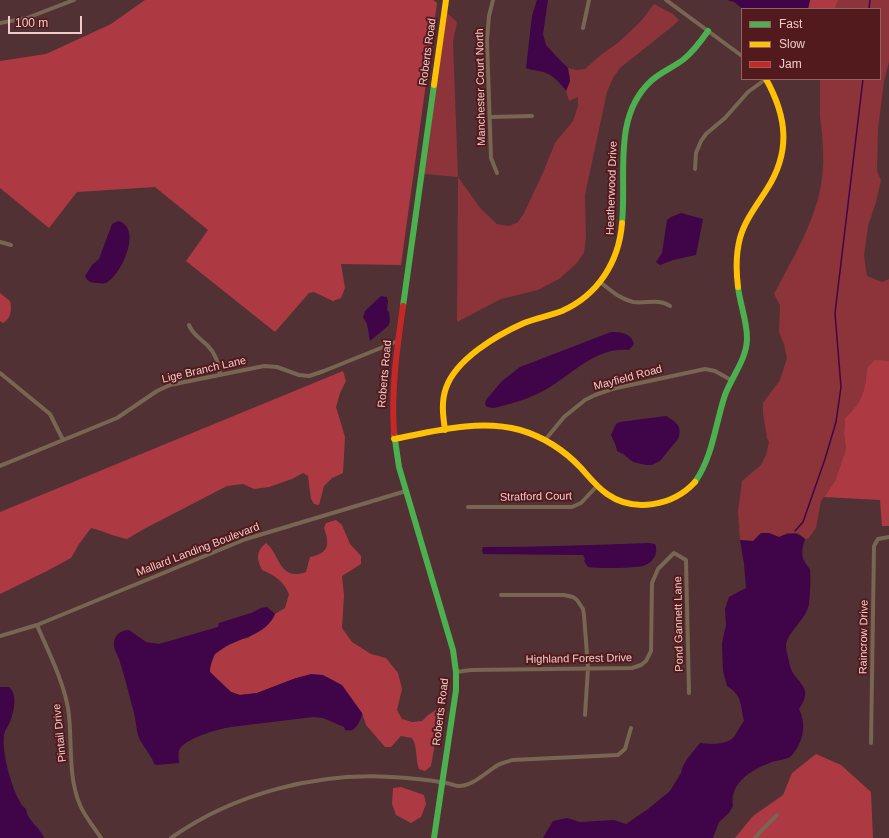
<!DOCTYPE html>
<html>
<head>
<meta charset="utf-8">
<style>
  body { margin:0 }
  #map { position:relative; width:889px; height:838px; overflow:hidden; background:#513133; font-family:Arial,sans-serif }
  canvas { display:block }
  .legend { position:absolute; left:741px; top:8px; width:140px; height:72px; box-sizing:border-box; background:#521a1d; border:1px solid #926162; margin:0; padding:5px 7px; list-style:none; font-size:12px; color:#f1cbca }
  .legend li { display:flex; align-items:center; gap:8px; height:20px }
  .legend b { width:20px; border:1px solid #926162 }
  .scale { position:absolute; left:8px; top:16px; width:74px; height:18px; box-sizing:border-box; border:2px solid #f1cbca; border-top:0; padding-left:5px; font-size:12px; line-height:14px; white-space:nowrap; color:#f1cbca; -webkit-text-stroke:3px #521a1d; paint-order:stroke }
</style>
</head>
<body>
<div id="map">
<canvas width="889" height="838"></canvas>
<ul class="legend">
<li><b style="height:5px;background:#4caf50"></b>Fast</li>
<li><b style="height:5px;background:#ffc107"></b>Slow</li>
<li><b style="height:5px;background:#c62828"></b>Jam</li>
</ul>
<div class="scale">100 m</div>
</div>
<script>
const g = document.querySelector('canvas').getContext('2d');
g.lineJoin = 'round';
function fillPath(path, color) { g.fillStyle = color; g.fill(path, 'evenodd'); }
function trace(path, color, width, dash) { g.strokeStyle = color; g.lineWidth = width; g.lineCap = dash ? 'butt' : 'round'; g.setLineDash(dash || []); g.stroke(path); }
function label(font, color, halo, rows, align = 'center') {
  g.font = font + ' Arial,sans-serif'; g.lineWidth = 4; g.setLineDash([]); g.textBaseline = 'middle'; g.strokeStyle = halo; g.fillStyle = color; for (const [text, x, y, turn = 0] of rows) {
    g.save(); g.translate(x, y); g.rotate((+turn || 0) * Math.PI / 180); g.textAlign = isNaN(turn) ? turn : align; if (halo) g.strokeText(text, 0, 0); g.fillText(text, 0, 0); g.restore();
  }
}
fillPath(new Path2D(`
  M838,0H889V62L884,81L878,129L877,171L881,180L876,202L868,226L864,256L867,276L882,282L889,279V361H887L867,368C865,391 863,401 845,418L844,434L846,449L835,481L821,501L816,528L808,539H805L798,533H787L779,538L769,533H761L753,541L740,540L738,511L742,481L761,465L766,455L769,442L767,438L763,413V403L780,380L787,358L784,344L779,332L780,305L774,294C795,254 821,213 823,167C824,149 822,133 820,116C820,103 820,91 820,79H880V9H835Z
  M654,4L673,14L679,20L674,25L620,68L613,78L607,92L585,195L586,238L584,253L576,264L559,279L538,290L501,299L457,322L458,177L424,174L447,13L457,22L453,42L458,177L481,209L497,224L509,226L518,222L524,213L542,175L555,143L573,121L578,106V97L569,101L566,91L570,81V77L568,68L576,70L585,69L602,54L619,42L642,20Z`), '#8d343a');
fillPath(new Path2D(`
  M145,0H433L437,3L401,265L341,264L345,288L341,298L333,301L314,292L309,293L275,332L186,261L208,230L155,187L77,192L49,228L0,188V61L46,54L111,24Z
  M810,0H838L835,9H808Z
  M0,293L10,301C12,309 11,319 3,323L0,321Z
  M875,360L889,361V526H882L880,500L824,497L835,481L846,449L844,434L845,418C863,401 865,391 867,368Z
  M343,371L346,381L340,393L336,407L345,437L343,473L332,478L324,486L319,505L314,504L311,499L308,476L303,473L292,479L269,487L254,489L243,484L227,486L144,529L127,539C115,537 104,531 91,528L79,544L71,558L47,571L0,594V512Z
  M336,520L342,525L350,544L361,556V564L342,576L344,595L342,628L352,642L371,654L386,658L398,673L402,689L397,710L402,719L412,722L422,721L428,715L436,710L440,715L431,766L425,771L419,769C415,758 418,748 412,738L401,736L391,747H385L366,725L362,713L354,703L296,678L257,693L240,695L231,692L210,672V667L215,654L227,646L242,639L248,638L273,618L275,614L285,608L289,594C283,581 276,576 262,570C257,558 255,553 266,543C280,554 279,582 306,572L310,557C329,553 330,545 324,528L326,523Z
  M816,754L841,765L871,792L873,838H735L753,816L783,795L792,773Z
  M401,787L424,795L426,804L421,817L411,823L396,815L392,804L393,788Z`), '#ad3a43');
fillPath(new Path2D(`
  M537,0H548L543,34L546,45L556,56L568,68L570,81L566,91C561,84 554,76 546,73C540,70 533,71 526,68L532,16Z
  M727,0H810L808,9H743L734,2Z
  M681,213L703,219L696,255L673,260L660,265L656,262L662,253L667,220L671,217Z
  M118,221C143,227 122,275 106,283C104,284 100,283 97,283C91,283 88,282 85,276L92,265L99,259L112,224Z
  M381,296L387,297L388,302L387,310L389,312L390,322L388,326L370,341L367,324L363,317L365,311Z
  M611,332C621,332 631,333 634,344L629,350C594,346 569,378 541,392C526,400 510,404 494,408L487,407L485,404L486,400L502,381L520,367Z
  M666,416C676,422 683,426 678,439L660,461L652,465H646L633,462L623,454L617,451L616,446L611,435L616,424L620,422Z
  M761,533H769L779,537C788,533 797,531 805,539C803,546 800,555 805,562C806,565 809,567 810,570C811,573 810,599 809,604C807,619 786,633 786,646C786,651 788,656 789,661C791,683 817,684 799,709C806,723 804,737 796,750C794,752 792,756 790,757C785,760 778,760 772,762C753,769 729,782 733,806L729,813L719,822L713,838H543L553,821L567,818L580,822L614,820L626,824L648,809L670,791L681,773L682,768L687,759L700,743C709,744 726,745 733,738C737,733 740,726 744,721C740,705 743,696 727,686L723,671L722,643L726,625L725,609L729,597L746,588L744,564L740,540L753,541Z
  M649,543L655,544C659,553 653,563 643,566C631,568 601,569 588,567L584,561L585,559L583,555L483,554L482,550L483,547C538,547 593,545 649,543Z
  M267,607L275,614C266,636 240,637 223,648C221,650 217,652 215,654C212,658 210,667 210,672L231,692L240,695L257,693L296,678L311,674L323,675L342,685L362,713C362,718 357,728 352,730C350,731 347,730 345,730L344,727L323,718L313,717L231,727C218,729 191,737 181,747C177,752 179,757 179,763L157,765L154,764C154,759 142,745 139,738C136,730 136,721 134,713C129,695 125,677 119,659C117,653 113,649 114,642C115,634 122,630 129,630L146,642L159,644L218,627L219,623L251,613L261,608Z
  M0,687H9C18,695 14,711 10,722C8,727 4,731 4,736C1,751 14,801 26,809C27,821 41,828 44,838H0Z`), '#400448');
trace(new Path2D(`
  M869,9L870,0
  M795,531L803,522L825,459L836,422L841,387L835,313L863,79`), '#400448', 1.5);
trace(new Path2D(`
  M493,0L489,16L487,41L491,158L497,173
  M666,0L742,56
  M0,23L27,18L74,0
  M583,28L589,0
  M490,117L532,116
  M695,169L696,153L701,141L706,134L725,118L748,92L766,79
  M0,242L11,245
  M600,282C610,290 620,299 633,302C646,304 659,298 670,306
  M189,325C192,334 201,339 208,346C216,354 219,364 220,375
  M0,373L50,414L63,440
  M545,440L564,417L585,400L595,395L612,389L705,369L715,371L731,380
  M0,466L117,418L157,391L170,385L264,366L277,367L299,375L309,376L324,371L398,341
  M468,507H572L581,503L597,486
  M501,595H564L573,597L577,600L583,609L584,615L588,668L585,715
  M37,625C48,651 63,680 68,708C73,739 67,775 80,805C85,817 94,827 101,838
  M0,636L37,625L246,539L406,491
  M456,672L471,670L632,668L641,665L646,661L651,651L652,583L658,569L674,553L686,560L689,693
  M871,743L874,546L878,539L889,537
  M171,838C233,794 316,772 392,777C408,778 424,779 440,782C446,782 452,785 458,786C472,787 486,772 498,765C502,763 507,762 512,760L618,755L625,749L631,728
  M755,838L760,832L777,815`), '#786552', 4);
trace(new Path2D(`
  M622,223C627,175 612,117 651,81C661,72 674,67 684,59C694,51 701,41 708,31
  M403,306L434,85
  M394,433L399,467L453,650L456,672V690L434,838
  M695,482C713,456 715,425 725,395C732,376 747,359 747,338C747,321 740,304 738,287`), '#4caf50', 6);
trace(new Path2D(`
  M434,85L446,0
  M738,287C736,271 736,253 740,238C745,220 757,205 767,189C791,151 787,117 766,79
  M445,430C443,416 441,402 446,388C456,359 497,335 524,323C536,318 549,316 562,311C598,295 619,262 622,223
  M394,439C435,431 479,419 520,430C544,437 564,450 581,468C589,477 597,487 607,494C634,513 673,506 695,482`), '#ffc107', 6);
trace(new Path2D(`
  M394,433C391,390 397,348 403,306`), '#c62828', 6);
label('11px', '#f1cbca', '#521a1d', [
  ["Roberts Road",428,52,-82],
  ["Manchester Court North",481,87,-91],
  ["Heatherwood Drive",612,188,-88],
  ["Lige Branch Lane",204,370,-13],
  ["Roberts Road",385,374,-85],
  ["Mayfield Road",628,378,-15],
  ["Stratford Court",536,497,-1],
  ["Mallard Landing Boulevard",198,550,-21],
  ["Pond Gannett Lane",679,624,-91],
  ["Raincrow Drive",864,637,-89],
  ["Highland Forest Drive",579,659,-1],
  ["Roberts Road",441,712,-83],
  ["Pintail Drive",60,733,-96]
]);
</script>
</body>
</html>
